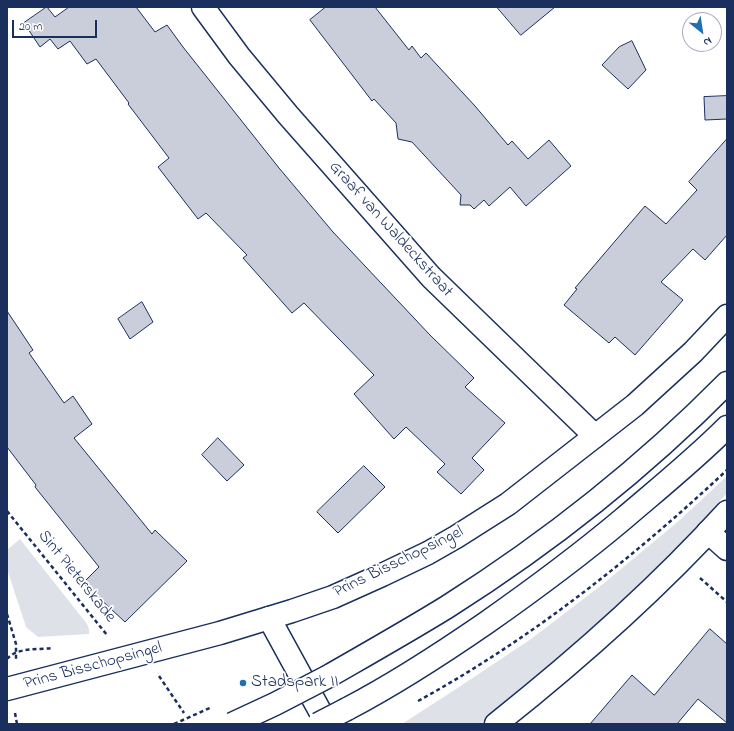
<!DOCTYPE html>
<html>
<head>
<meta charset="utf-8">
<style>
  body { margin:0 }
  #map { position:relative; width:734px; height:731px; overflow:hidden; background:#fff; font-family:"Indie Flower",sans-serif }
  canvas { display:block }
  .frame { position:absolute; inset:0; border:8px solid #1b2f5e; pointer-events:none }
  .north { position:absolute; left:682px; top:12px; width:40px; height:40px; box-sizing:border-box; background:#fff; border:1px solid #a4acbf; border-radius:50%; rotate:150deg; font-size:11px; font-weight:700; line-height:16px; text-align:center; color:#1b2f5e }
  .north::after { content:''; display:block; margin:auto; width:14px; height:18px; background:#1f6fb2; clip-path:polygon(50% 0,100% 100%,50% 72%,0 100%) }
  .scale { position:absolute; left:12px; top:20px; width:85px; height:18px; box-sizing:border-box; border:2px solid #1b2f5e; border-top:0; padding-left:5px; font-size:12px; line-height:14px; white-space:nowrap; color:#1b2f5e; -webkit-text-stroke:3px #fff; paint-order:stroke }
</style>
</head>
<body>
<div id="map">
<canvas width="734" height="731"></canvas>
<div class="frame"></div>
<div class="north">N</div>
<div class="scale">20 m</div>
</div>
<script>
const g = document.querySelector('canvas').getContext('2d');
g.lineJoin = 'round';
function fillPath(path, color) { g.fillStyle = color; g.fill(path, 'evenodd'); }
function trace(path, color, width, dash) { g.strokeStyle = color; g.lineWidth = width; g.lineCap = dash ? 'butt' : 'round'; g.setLineDash(dash || []); g.stroke(path); }
function label(font, color, halo, rows, align = 'center') {
  g.font = font + ' "Indie Flower",sans-serif'; g.lineWidth = 3.5; g.setLineDash([]); g.textBaseline = 'middle'; g.strokeStyle = halo; g.fillStyle = color; for (const [text, x, y, turn = 0] of rows) {
    g.save(); g.translate(x, y); g.rotate((+turn || 0) * Math.PI / 180); g.textAlign = isNaN(turn) ? turn : align; if (halo) g.strokeText(text, 0, 0); g.fillText(text, 0, 0); g.restore();
  }
}
fillPath(new Path2D(`
  M727,476V493L701,523L592,634L495,713L480,724H402L456,689L531,639L603,584L681,519Z
  M20,539L87,624L89,629V634L38,637L26,627L7,569V550Z`), '#dee1e7');
const building = new Path2D(`
  M47,7L55,17L69,7H136L155,32L167,25L183,47L279,168L333,232L430,335L474,378L465,387L505,423L472,458L484,470L461,494L437,472L445,464L406,427L394,439L354,394L374,375L304,303L292,313L243,258L247,255L206,213L198,219L158,167L169,158L128,104L129,103L96,59L87,64L70,41L58,49L50,39L40,47L24,23Z
  M326,7H375L409,50L412,46L421,58L426,53L475,106L508,145L512,141L528,159L549,140L571,166L526,206L510,187L489,206L484,200L474,209L470,205H460L461,195L412,142L398,139L396,123L374,99L372,101L310,20Z
  M497,7H555L521,35Z
  M632,41L646,70L628,89L602,65L619,47Z
  M727,96V119L705,120L704,97Z
  M727,139V235L705,260L693,249L661,282L683,300L635,355L615,337L609,343L564,305L577,289L575,288L645,206L666,224L697,190L689,182Z
  M142,302L153,322L130,339L118,319Z
  M7,311L33,350L29,353L64,403L73,396L92,424L74,438L152,534L155,530L187,561L125,622L83,583L99,567L35,487L36,485L7,447Z
  M218,438L244,465L227,481L202,455Z
  M364,466L385,487L338,533L317,512Z
  M710,629L727,644V723L698,699L677,724H590L632,675L654,695Z`);
fillPath(building, '#caceda');
trace(building, '#1b2f5e', 1);
const minor = new Path2D(`
  M203,7L239,56L288,115L431,277L595,436
  M708,532L727,549
  M269,618L327,724`);
const major = new Path2D(`
  M329,676C369,653 408,631 447,607C548,543 643,468 727,383
  M7,689L220,633L292,611L333,597L382,575L428,553L456,537L508,504L635,405L693,352L727,316
  M347,709C395,684 441,654 486,623C533,590 579,556 623,519C658,489 694,460 727,427
  M496,724C578,659 657,589 727,512`);
trace(minor, '#1b2f5e', 25);
trace(major, '#1b2f5e', 25);
trace(new Path2D(`
  M7,511L107,635
  M700,578L727,602
  M7,614L16,644V660
  M7,659C17,647 38,650 53,648
  M159,676L184,713
  M418,701C531,639 633,558 727,470
  M15,713L17,724`), '#1b2f5e', 2.5, [4, 3]);
trace(minor, '#fff', 22);
trace(major, '#fff', 22);
const majorBridge = new Path2D(`
  M232,724L275,704L329,676
  M318,724L347,709`);
trace(majorBridge, '#1b2f5e', 25, []);
trace(new Path2D(`
  M174,724L212,707`), '#1b2f5e', 2.5, [4, 3]);
trace(majorBridge, '#fff', 22);
for (const [x, y, r, color] of [
  [243,683,4,"#1f6fb2"]
]) { const dot = new Path2D(); dot.arc(x, y, r, 0, 2 * Math.PI); g.fillStyle = color; g.fill(dot); trace(dot, '#fff', 1.5); }
label('17px', '#1b2f5e', '#fff', [
  ["Graaf van Waldeckstraat",390,230,48],
  ["Prins Bisschopsingel",399,563,-26],
  ["Sint Pieterskade",76,577,51],
  ["Prins Bisschopsingel",93,667,-15]
]);
label('17px', '#1b2f5e', '#fff', [
  ["Stadspark II",251,683]
], 'left');
</script>
</body>
</html>
